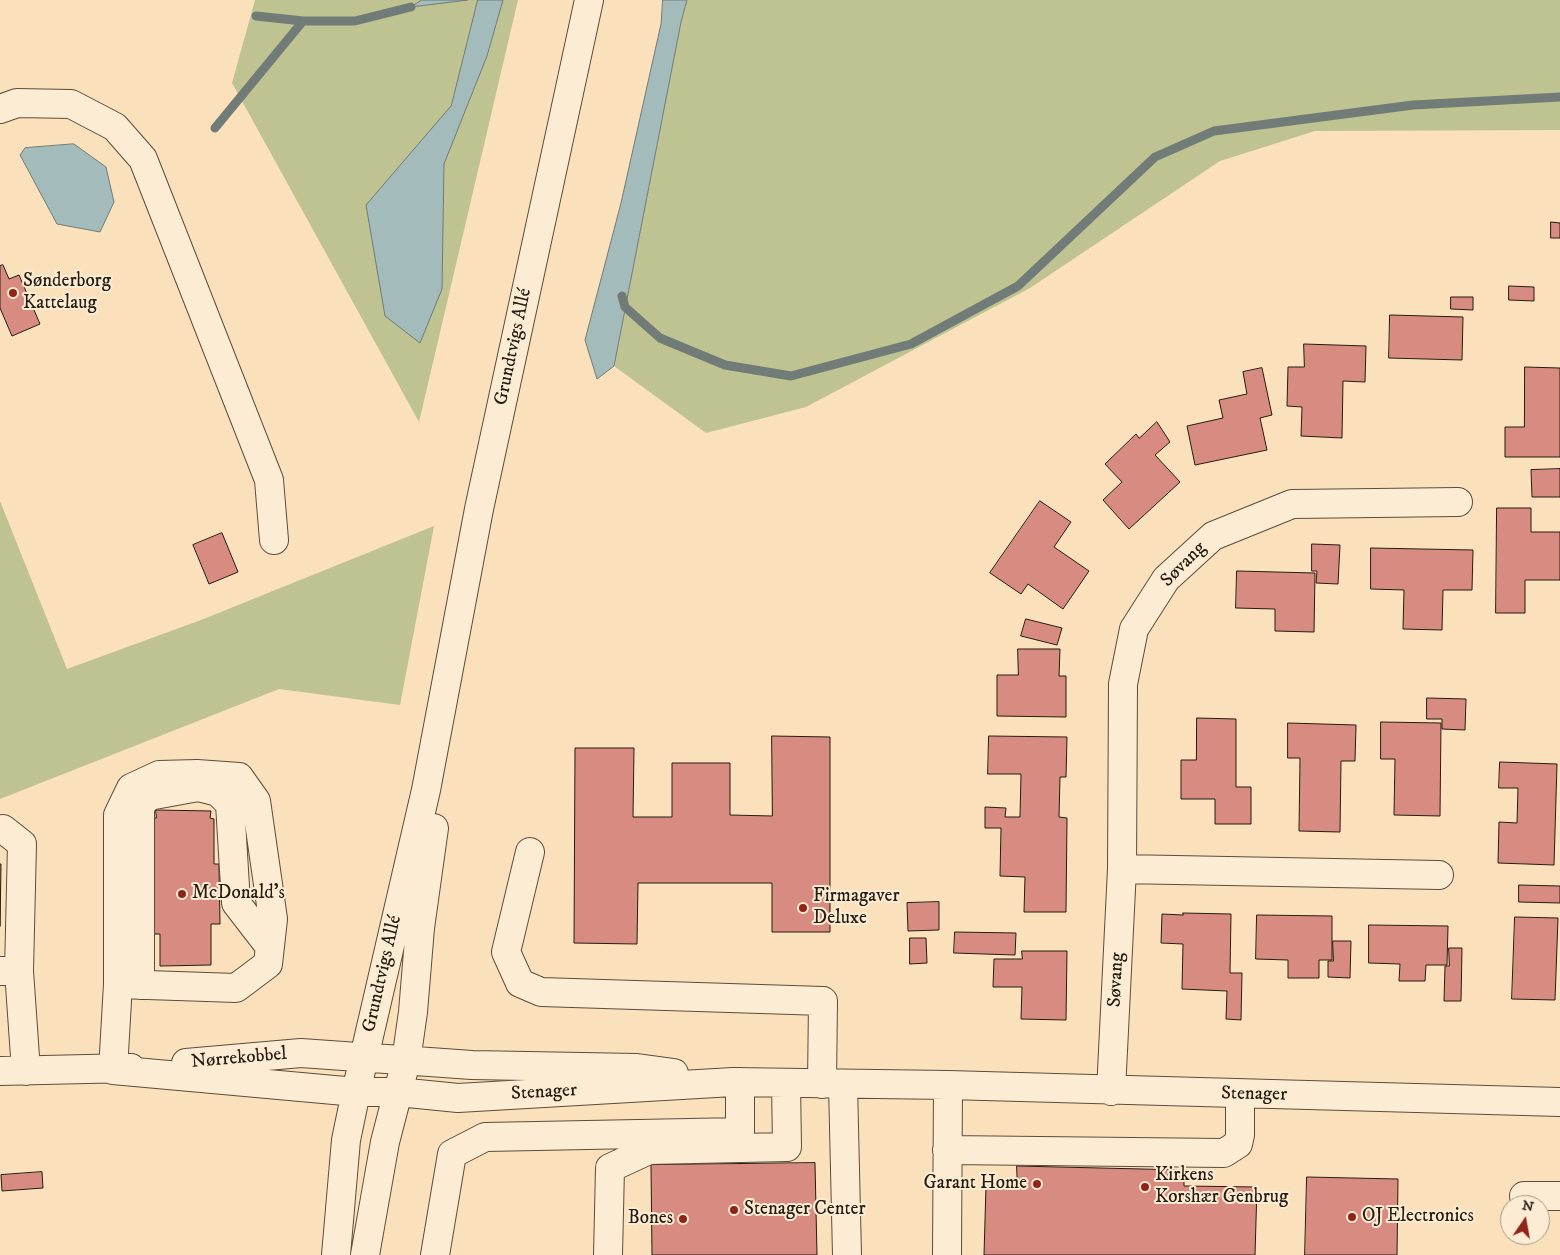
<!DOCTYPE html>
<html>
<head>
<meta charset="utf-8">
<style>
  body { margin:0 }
  #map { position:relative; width:1560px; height:1255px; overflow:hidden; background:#fbe1bb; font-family:"IM FELL DW Pica",serif }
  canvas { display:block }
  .north { position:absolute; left:1500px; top:1195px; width:50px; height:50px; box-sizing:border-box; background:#fcecd3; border:1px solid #a69985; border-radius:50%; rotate:12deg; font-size:14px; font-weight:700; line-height:20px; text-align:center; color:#251c11 }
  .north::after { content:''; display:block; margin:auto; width:18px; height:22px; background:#8f2418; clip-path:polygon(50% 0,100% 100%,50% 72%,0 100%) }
</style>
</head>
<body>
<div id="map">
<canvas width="1560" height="1255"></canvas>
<div class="north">N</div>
</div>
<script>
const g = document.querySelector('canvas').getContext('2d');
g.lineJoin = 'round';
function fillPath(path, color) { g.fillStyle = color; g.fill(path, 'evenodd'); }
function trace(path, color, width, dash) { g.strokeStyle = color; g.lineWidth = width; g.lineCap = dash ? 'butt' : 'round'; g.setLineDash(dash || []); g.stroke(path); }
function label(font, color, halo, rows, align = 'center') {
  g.font = font + ' "IM FELL DW Pica",serif'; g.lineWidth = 4; g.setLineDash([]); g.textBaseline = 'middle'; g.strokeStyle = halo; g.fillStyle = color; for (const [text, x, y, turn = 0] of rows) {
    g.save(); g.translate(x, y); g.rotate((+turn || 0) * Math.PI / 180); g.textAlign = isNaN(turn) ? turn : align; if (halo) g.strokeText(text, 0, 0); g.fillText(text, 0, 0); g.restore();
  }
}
fillPath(new Path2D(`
  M255,0H518L419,422L232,83Z
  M687,0H1560V130L1315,131L1220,161L1030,288L806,407L706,433L614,366L681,22Z
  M0,501L67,669L201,620L434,526L400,705L279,689L0,799Z`), '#bec391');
const water = new Path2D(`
  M422,0H468L411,7Z
  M478,0H503L487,56L444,164L442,289L420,343L385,316L366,205L451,106Z
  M663,0H687L681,22L614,366L597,379L585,340L621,203L661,24Z
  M74,144L106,167L114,202L100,232L57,224L20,155L25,148Z`);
fillPath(water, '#a3bbbb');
trace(water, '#717b77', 1);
trace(new Path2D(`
  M256,16L303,21H355L411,7
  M215,128L303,21
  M622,296L625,307L660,338L725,365L791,376L911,344L1018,286L1155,157L1214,131L1413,105L1560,97`), '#717b77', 9);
const building = new Path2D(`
  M1551,222L1560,223V238H1551Z
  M3,265L9,279L19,275L40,324L12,336L0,308V266Z
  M1509,286L1534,287V301L1509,300Z
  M1451,297H1473V310L1451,309Z
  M1390,315L1463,317L1462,360L1389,358Z
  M1304,344L1366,346L1365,382L1343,381L1342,438L1301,436L1302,407L1287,406L1288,367H1304Z
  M1525,367L1560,368V457H1505V427H1524Z
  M1262,368L1272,415L1260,418L1267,450L1195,465L1187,426L1223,418L1219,400L1247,394L1243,372Z
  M1157,422L1170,442L1155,455L1180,482L1129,529L1103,500L1122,482L1105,464L1136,434L1139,438Z
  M1560,469V497H1532L1531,470Z
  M1040,501L1071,522L1054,547L1089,571L1063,609L1028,584L1021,594L990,573Z
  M1497,508H1531V532H1560V580H1525V613H1496Z
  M222,533L238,572L209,584L193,545Z
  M1312,544L1340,545L1338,584L1316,583L1317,571H1312Z
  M1371,548L1473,550L1472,590H1443L1442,630L1403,629L1404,590L1371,589Z
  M1237,571L1315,573L1314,632L1275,631V609L1236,608Z
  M1026,619L1062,628L1057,645L1021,636Z
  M1018,649H1060L1059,676H1066V717L997,716V675H1018Z
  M1427,698L1466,699L1465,730L1442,729V719H1427Z
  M1197,718L1236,719V787H1251V824H1215V799H1181V760H1196Z
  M1381,722L1441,723L1440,816L1394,815L1395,759H1381Z
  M1288,723L1356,725L1355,761H1341L1340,832L1299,831L1300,758H1288Z
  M772,736L830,737V932H772V883H638L637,944L574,943L575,748H634L633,817H672V763H730V815L772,816Z
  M989,736L1067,737L1066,777H1060L1059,817L1067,818L1066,912H1024L1025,877L1000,876L1001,828H985V807L1006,808L1005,817H1020L1021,774H988Z
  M1500,762L1557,764L1554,865L1498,863L1499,822L1517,823L1518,788H1499Z
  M156,810L211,811L210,818L214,819V864H219L220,924H211V965L160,966V934H144L145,818H156Z
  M0,864H1L0,926Z
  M1519,885L1560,886V903L1519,902Z
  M939,902V930L908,931L907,903Z
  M1183,913L1231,914L1230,973H1242L1241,1020L1226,1019L1227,991L1182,989L1183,944L1161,943L1162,914L1183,915Z
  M1257,915L1332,916V960H1319V978H1288V960L1256,959Z
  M1515,917L1558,918L1555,1000L1512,999Z
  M1369,925L1448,926L1447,965H1426L1425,981H1399L1400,964L1369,963Z
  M955,932L1016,933L1015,955L954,953Z
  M910,938H926L927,963L910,964Z
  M1333,941H1351L1350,978L1328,977V961H1333Z
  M1449,948H1462L1461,1001H1444L1445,966H1449Z
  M1022,951H1067L1066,1020L1021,1019L1022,987H993L994,959H1022Z
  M815,1163L817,1255H652L651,1165Z
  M1017,1166L1184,1170V1186L1257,1187L1255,1255H984L986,1186L1017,1187Z
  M42,1172L43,1188L2,1191L1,1175Z
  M1307,1177L1398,1179L1397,1255H1305Z`);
fillPath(building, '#d88c81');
trace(building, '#251c11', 1);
const minor = new Path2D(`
  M0,109L17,103L71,104L115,127L143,159L269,480L274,540
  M0,830L3,829L22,844L19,971
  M530,852L506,952L520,983L541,992L823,1001L822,1084
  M1122,869L1439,875
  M1,971H19L26,1071
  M140,985V805L149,796L198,787L218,792L230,804L236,903L270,947
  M186,1063L301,1053L472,1065L637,1068L674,1073
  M113,1070L356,1092H398L458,1098L733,1082L948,1085L1560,1102
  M113,1070L118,984L236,988L268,964L273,919L256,801L239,777L197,774L159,775L131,788L118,815V984
  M0,1071L131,1068
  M843,1084L847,1255
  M1111,1091L1122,869L1123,684L1134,629L1166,579L1213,536L1292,504L1458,502
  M947,1150L1224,1153L1238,1144L1240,1135V1095
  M1524,1196H1560
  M336,1255L346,1140L356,1092L426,790L479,509L589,0
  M365,1255L385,1142L406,1061L413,1012L420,928L434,828
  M435,1255L452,1154L485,1137L740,1132V1082
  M608,1255L610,1168L649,1150L787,1147L786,1083
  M947,1255L948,1085`);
trace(minor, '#5a4d3c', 30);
trace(minor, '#fcecd3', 28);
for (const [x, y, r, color] of [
  [13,293,5,"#8f2418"],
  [182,894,5,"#8f2418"],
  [803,908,5,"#8f2418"],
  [1037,1184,5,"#8f2418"],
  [1145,1187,5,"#8f2418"],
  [734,1210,5,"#8f2418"],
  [1352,1217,5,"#8f2418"],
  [683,1219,5,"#8f2418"]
]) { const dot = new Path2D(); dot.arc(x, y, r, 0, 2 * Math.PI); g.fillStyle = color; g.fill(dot); trace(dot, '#fcecd3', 2); }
label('19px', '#251c11', '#fcecd3', [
  ["Sønderborg",23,282],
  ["Kattelaug",23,304],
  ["McDonald's",192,894],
  ["Firmagaver",813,897],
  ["Deluxe",813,919],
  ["Kirkens",1155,1176],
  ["Korshær Genbrug",1155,1198],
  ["Garant Home",1027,1184,"right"],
  ["Stenager Center",744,1210],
  ["OJ Electronics",1362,1217],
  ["Bones",673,1219,"right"]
], 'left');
label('19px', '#251c11', '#fcecd3', [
  ["Grundtvigs Allé",514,347,-78],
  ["Søvang",1184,565,-45],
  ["Grundtvigs Allé",383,974,-77],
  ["Søvang",1117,980,-87],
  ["Nørrekobbel",239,1059,-5],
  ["Stenager",544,1093,-3],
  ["Stenager",1254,1095,1]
]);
</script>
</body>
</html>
